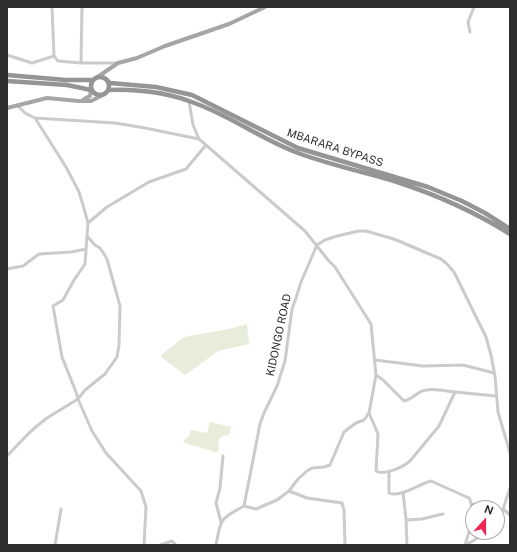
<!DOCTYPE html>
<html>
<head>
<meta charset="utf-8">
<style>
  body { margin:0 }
  #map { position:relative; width:517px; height:552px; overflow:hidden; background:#fff; font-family:"Public Sans",sans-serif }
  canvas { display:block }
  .frame { position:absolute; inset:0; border:8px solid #2e2e2e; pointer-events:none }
  .north { position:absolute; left:465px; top:500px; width:40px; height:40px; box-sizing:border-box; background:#fff; border:1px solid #ababab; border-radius:50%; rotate:21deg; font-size:11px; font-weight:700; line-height:16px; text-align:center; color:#2e2e2e }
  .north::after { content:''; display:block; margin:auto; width:14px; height:18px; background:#ef2654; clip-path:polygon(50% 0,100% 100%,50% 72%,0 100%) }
</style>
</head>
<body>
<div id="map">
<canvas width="517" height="552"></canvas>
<div class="frame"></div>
<div class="north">N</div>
</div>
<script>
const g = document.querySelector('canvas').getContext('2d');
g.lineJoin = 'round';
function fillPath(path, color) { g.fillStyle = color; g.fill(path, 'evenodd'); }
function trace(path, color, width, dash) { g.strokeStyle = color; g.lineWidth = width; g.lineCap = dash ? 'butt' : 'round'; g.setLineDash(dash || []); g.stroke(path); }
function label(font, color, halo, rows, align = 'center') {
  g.font = font + ' "Public Sans",sans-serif'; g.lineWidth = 4; g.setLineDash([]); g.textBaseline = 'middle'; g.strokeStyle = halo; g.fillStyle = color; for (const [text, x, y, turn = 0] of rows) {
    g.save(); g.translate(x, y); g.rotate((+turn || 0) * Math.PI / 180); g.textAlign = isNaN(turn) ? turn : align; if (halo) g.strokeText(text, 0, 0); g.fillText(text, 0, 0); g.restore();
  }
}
fillPath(new Path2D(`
  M247,324L249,344L218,351L185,375L160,356L184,337L229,329Z
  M210,422L231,427L229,435L222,436L218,441L219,449L216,453C206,448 195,447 184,442V440L189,436L191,430L207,433Z`), '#e7ecdb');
trace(new Path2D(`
  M52,7L54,56L58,61L81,63
  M82,7L81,63H116
  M470,32L468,22L474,7
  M7,55L32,63L54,56
  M189,101L193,125L199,139L305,231L328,260L335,267L371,324L376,375L369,413L364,420L356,423L344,432L330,465L324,467L312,468L307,471L298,479L289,491L277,500L256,509L244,506
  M35,118L115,123L145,128L199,139
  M88,223L107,207L149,182L186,169L206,145
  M87,236L85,264L74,280L63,300L53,306L62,357L76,392L78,399L92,431L106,453L141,491L146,507L144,545
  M7,269L23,266L39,254L71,252L86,249
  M375,360L423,366L463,365L494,373
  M376,375L383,380L404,401C410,400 415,395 420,392C430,387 444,391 455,392
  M369,413L378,434L376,471C384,476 403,467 410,461L439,426L455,392L496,396
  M7,456L29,433L37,426L47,418L78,399L85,390L105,374L117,357L119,345L120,306L107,259L100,248L95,245L87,236L88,223L83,205L79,192L66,167L35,118L25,113L17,105
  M389,471V493C400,498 419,484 431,481L469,498C476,508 469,534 465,545
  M289,491L307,498L342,503L344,510L345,545
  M403,492L406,519L407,545
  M472,504L484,508
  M244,506L260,424L264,413L277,386L285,361L292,309L296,298L301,282L317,245L325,240L337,236L359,231H366L394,239L441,259L447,264L454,272L486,337L491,355L495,376L498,412L510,453
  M503,509L510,515
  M497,518L503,509L510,488
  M406,520L422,519L443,514
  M221,522L216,503L220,488L223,456
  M55,545L61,509
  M160,545L172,541L176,545
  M216,545C221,518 220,519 244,506
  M466,545L476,539L485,532`), '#cbcbcb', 3);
trace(new Path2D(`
  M96,78L118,63L137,58L165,46L229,24L265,7
  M84,99L90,96L91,90
  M7,108L47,98L78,101H91L103,95`), '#a6a6a6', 4);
trace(new Path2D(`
  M7,75L66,80H93
  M91 86a9 9 0 1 1 18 0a9 9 0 1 1-18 0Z
  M107,80L110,83L156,87L192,95L298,148L428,187L462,201L485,213L510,229
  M7,81L67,85L91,90
  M108,90C137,89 170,93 197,104C232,117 263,140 298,153C330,165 364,172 397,182C437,195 475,212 510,234`), '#959595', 4.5);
label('11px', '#2e2e2e', '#fff', [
  ["MBARARA BYPASS",335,148,18],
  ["KIDONGO ROAD",279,335,-78]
]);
</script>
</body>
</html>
